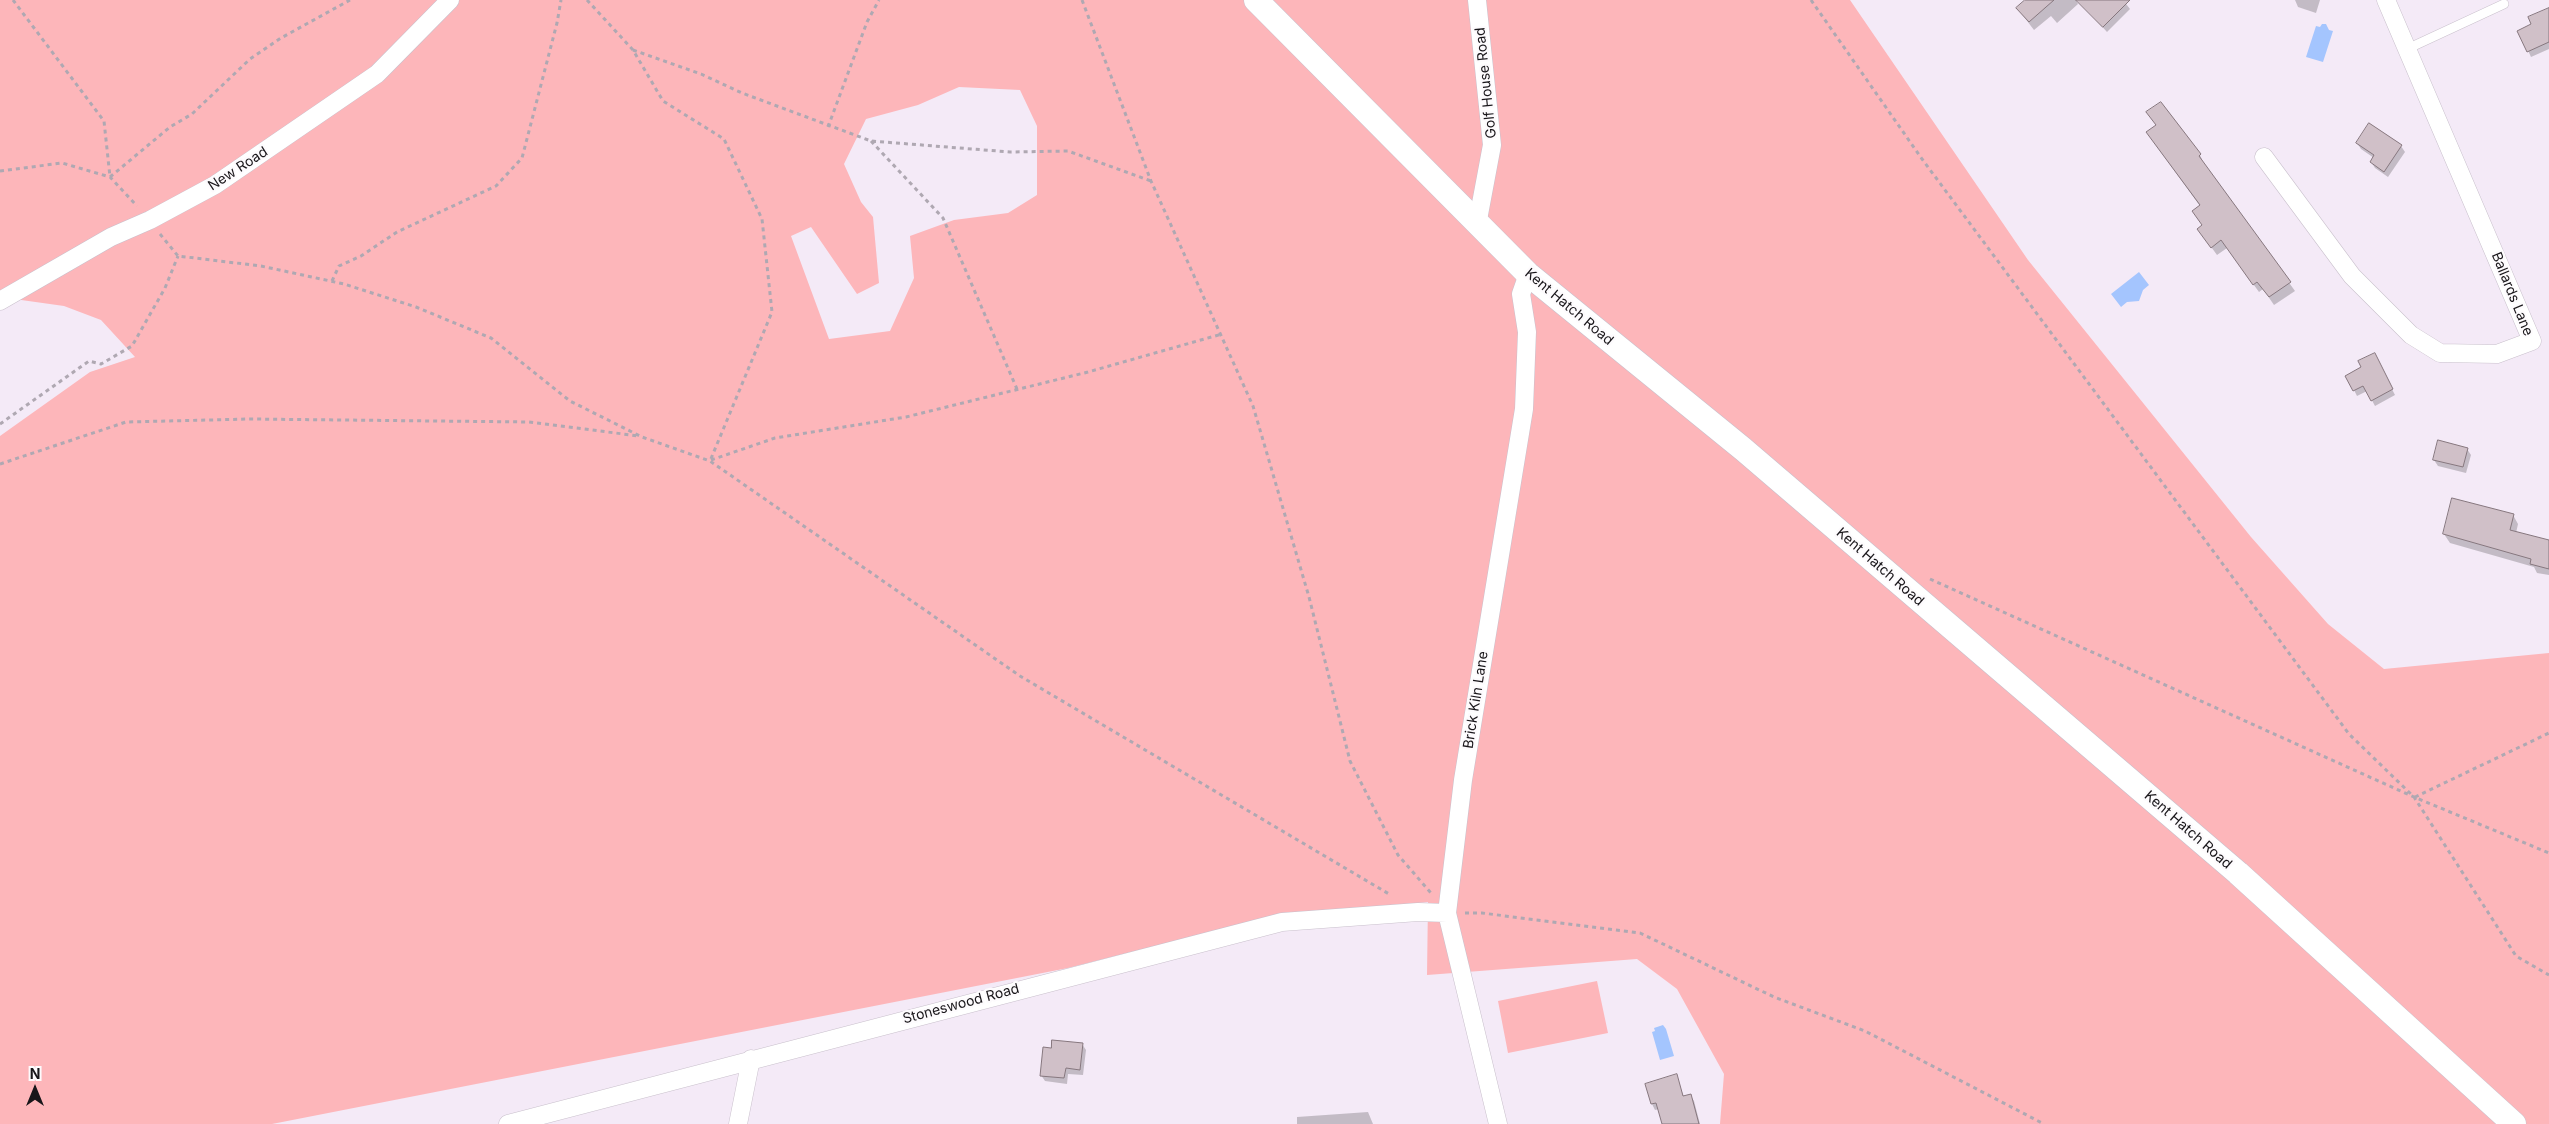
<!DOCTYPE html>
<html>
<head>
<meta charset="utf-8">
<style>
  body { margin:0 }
  #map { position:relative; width:2549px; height:1124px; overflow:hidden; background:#f4eaf7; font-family:Inter,sans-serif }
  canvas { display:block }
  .north { position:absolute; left:10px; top:1064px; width:50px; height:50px; -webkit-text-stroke:4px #fdfbfd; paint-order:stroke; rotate:0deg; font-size:14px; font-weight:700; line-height:20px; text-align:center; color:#19161a }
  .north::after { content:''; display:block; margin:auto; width:18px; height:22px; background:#19161a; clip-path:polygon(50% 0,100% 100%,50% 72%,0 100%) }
</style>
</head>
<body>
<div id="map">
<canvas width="2549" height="1124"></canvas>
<div class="north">N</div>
</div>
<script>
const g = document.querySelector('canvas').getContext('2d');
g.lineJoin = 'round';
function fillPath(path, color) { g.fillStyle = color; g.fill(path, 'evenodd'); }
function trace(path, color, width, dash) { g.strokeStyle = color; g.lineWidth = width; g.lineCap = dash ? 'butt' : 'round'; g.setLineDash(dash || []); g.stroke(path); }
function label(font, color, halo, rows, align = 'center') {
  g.font = font + ' Inter,sans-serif'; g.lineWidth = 4.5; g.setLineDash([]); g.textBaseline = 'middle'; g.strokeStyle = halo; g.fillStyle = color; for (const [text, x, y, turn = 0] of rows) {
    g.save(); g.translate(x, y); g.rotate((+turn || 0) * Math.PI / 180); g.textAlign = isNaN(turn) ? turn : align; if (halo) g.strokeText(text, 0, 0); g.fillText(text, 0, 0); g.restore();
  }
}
fillPath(new Path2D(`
  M0,0H1850L2028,260L2251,537L2328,624L2384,669L2549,653V1124H1720L1724,1074L1677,989L1637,959L1427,975L1428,902L1262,919L1068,968L272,1124H0V436L90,372L135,357L101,320L64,306L0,297ZM959,87L1020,90L1037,126V195L1008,213L954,220L910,236L914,278L890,331L829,339L791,236L811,227L857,294L879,283L873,217L861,202L844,164L866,119L918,105Z
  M1597,981L1608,1033L1508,1053L1498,1001Z`), '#fdb6ba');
fillPath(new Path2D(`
  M2322,24H2326L2329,30L2333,31L2323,62L2306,57L2316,26L2320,27Z
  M2139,272L2149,285L2143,290L2139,301L2127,302L2121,307L2111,294Z
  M1663,1025L1666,1029L1674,1056L1660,1060L1652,1032L1655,1031L1654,1028Z`), '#a4c5fe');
fillPath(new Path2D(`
  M2027,0H2076L2078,4L2057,23L2051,16L2034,30L2017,8Z
  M2097,0H2123L2130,9L2107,32L2087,10Z
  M2295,0H2320L2316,13L2298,7Z
  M2549,9V49L2531,57L2519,31L2532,25Z
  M2160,103L2200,155L2204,164L2295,291L2274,305L2263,289L2259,292L2227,248L2217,255L2204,237L2200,206L2153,141Z
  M2357,143L2401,146L2405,152L2388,177L2375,168L2371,162L2374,158L2361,149Z
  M2377,360L2395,395L2375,406L2367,391L2357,396L2347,376Z
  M2467,449L2471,455L2466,473L2438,466L2434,460Z
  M2513,515L2518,524L2516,533L2549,542V575L2537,573L2534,567L2450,543L2444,534Z
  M1082,1044L1086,1050L1083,1075L1068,1074L1067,1084L1045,1081L1041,1075L1052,1050Z
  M1676,1076L1684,1097L1690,1095L1694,1101L1700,1124H1663L1659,1109L1655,1110L1652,1104L1646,1085Z
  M1368,1112L1373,1124H1297V1117Z`), '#0003');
const building = new Path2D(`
  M2025,0H2054L2029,22L2016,8Z
  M2076,0H2130L2103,27Z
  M2549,8V42L2527,52L2517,31L2531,24L2528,17Z
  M2161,102L2201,154L2199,156L2291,282L2269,297L2257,282L2253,285L2221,240L2211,248L2197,229L2202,225L2192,211L2200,205L2146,132L2156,125L2146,112Z
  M2369,123L2402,145L2384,172L2370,162L2374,155L2356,143Z
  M2375,353L2393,389L2371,401L2363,386L2353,391L2345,376L2361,367L2358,361Z
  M2438,440L2468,448L2463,467L2433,460Z
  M2452,498L2514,514L2510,530L2549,540V569L2530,564L2531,559L2443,534Z
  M1052,1040L1083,1043L1080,1070L1066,1068L1064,1078L1040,1076L1043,1047L1051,1048Z
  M1677,1074L1683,1096L1691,1094L1699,1124H1662L1656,1103L1651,1104L1645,1084Z`);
fillPath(building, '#d0c0c8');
trace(building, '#86777e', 1);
const service = new Path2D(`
  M2407,49L2504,4`);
const minor = new Path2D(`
  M1477,0L1492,145L1477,225
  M2264,157L2352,276L2411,335L2440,353L2497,354L2532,341L2386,0
  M0,301L111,237L150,220L215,185L377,74L450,0
  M508,1124L1282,922L1418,912L1447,913
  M738,1124L751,1059
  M1498,1124L1447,913L1463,780L1524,409L1527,332L1521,294L1528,274`);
const secondary = new Path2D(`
  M1256,0L1528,274L1743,449L2238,873L2514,1124`);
trace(service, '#c9c0cc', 10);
trace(minor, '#c9c0cc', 19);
trace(secondary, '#c9c0cc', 25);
trace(new Path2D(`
  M13,0L104,121L110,177
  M587,0L633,50L663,101L724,139L762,219L772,312L710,461
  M1082,0L1151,181L1253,406L1309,597L1350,761L1398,855L1431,893
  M1811,0L1922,159L2349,734L2414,797L2516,956L2549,975
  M633,50L701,74L742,93L871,141L1010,152L1068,151L1151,181
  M828,127L867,22L879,0
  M871,141L943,218L1017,389
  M0,171L62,163L110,177L137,206
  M110,177L170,127L192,114L250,59L281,38L350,0
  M160,234L178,256L261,266L344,284L416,307L491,338L570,401L642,437L710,461L1020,676L1389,894
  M332,281L339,266L361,256L397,232L496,186L522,158L557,23L561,0
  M0,424L89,361L101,364L132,346L165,288L178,256
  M711,460L775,438L906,417L1088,372L1222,334
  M0,464L126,422L250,419L529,422L639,436
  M1930,579L2414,797L2549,853
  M2415,797L2549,733
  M1465,913H1482L1640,933L1774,997L1865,1031L2044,1124`), '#afa8b2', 3, [4, 4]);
trace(service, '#fff', 9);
trace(minor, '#fff', 18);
trace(secondary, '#fff', 24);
label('14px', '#19161a', '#fdfbfd', [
  ["Golf House Road",1486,83,-96],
  ["New Road",238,169,-33],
  ["Ballards Lane",2512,294,68],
  ["Kent Hatch Road",1569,307,40],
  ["Kent Hatch Road",1880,567,41],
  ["Brick Kiln Lane",1476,700,-81],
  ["Kent Hatch Road",2188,830,41],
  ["Stoneswood Road",961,1004,-15]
]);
</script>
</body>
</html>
